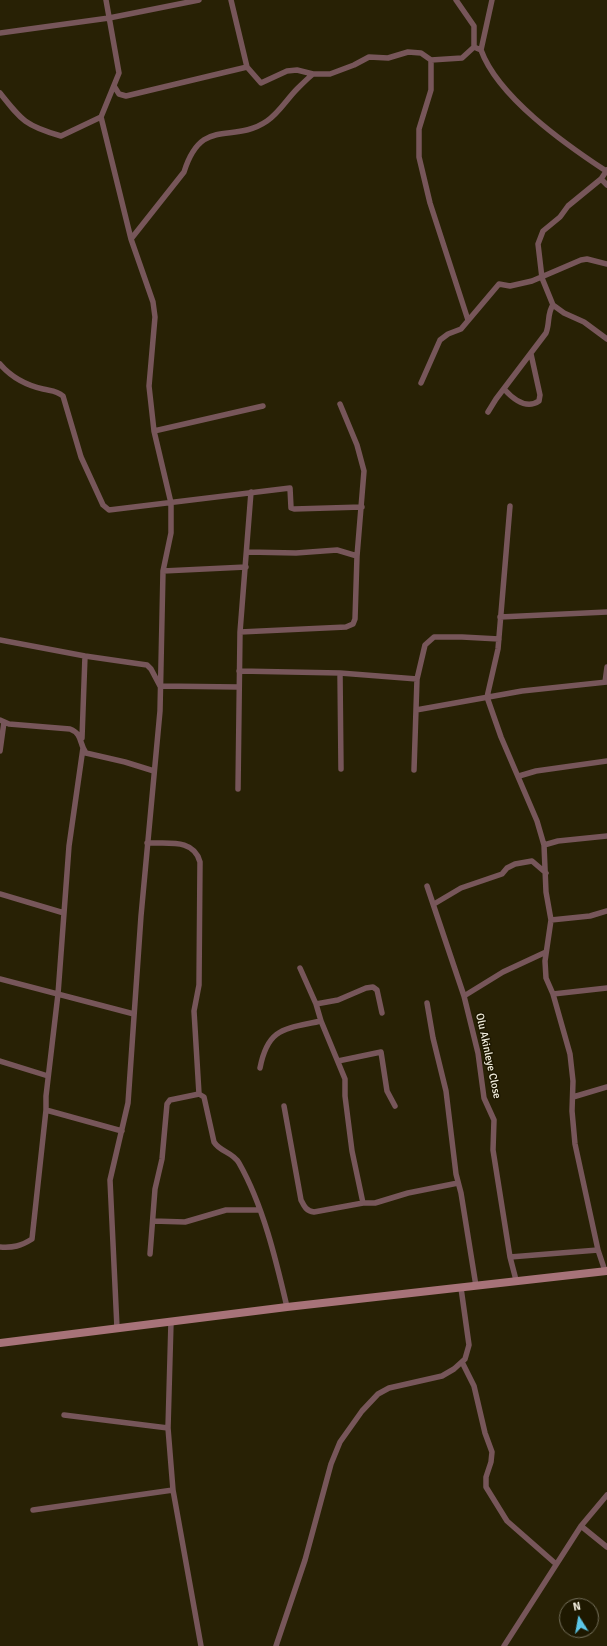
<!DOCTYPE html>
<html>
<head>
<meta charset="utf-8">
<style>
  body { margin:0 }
  #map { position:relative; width:607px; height:1646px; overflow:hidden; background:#282105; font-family:Signika,sans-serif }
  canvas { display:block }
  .north { position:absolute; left:559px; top:1598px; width:40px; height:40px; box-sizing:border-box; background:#1e1800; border:1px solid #736e59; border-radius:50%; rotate:349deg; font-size:11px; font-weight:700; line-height:16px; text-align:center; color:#f3efdf }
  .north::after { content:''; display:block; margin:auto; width:14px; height:18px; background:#5cc7e8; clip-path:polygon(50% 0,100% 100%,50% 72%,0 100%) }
</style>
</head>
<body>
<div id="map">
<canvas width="607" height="1646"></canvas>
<div class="north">N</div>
</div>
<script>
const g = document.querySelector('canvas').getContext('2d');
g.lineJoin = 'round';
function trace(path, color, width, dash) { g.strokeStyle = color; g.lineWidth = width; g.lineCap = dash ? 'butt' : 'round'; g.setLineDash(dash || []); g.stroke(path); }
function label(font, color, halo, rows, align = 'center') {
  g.font = font + ' Signika,sans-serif'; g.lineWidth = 3; g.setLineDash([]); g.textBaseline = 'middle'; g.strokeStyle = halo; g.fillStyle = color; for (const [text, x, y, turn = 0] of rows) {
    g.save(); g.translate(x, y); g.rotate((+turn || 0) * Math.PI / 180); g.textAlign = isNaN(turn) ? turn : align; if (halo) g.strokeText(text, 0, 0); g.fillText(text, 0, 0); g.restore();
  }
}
trace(new Path2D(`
  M106,0L119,73L101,117L131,239
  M231,0L247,67L261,83L287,71L297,70L313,74
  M456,0L474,26V47
  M0,33L109,18L199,0
  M481,50L492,0
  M431,60V90L419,129V157L430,203L468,320
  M114,86L119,94L126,96L247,67
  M0,93C22,121 26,126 61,136L101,117
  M607,170L601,179L568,206L560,217L543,231L538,244L542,278L553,305L564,313L584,322L607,339
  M601,179L607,185
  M0,364C11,377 26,385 43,389C51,391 56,390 63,396L81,457L103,505L109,510L290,488L291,508L294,509L362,507
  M421,383L440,340L448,334L461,329L499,284L510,286L532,281L581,260L587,259L607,264
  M504,389C513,399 526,410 539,401L540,395L531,354
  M488,412L496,399L546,333C550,323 547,313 553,305
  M154,431L263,406
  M510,506L498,649L487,697L501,737L537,821L544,845L546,892L551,920L545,961L546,978L553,994L570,1054L573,1081L572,1111L575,1144L598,1250L605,1271
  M247,552L296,553L337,550L357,556
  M163,571L246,567
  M500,617L607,612
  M240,632L346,627L353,624L355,619L357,556L364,471L357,445L340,404
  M0,640L85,656L147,665L151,669L160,686L238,687
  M239,671L340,673L417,679
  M340,673L341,769
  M605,682L607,667
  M416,710L522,691L607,682
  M0,720L9,724L70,729C83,734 79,744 86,753L125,762L154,771
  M82,738L85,656
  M0,751L4,722
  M414,770L417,679L425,645L434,637H462L499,639
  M519,776L536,771L607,761
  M238,789L240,632L251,492
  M147,843C167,844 194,838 200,862L199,985L194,1011L199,1094
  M544,845L558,841L607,836
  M427,886L464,996L478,1053L484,1098L494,1120L493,1150L510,1257L516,1280
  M0,894L64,913
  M434,904L461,888L502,874L507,868L515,864L532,861L546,873
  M551,920L590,916L607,911
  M300,968L316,1004L321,1021L345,1079V1096L352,1151L363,1203H375L408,1193L458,1183
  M0,979L134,1014
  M553,994L607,988
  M464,996L503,972L546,952
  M427,1003L433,1038L446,1091L456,1174L461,1193L476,1286
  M316,1004L338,1000L366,988L373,987L377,990L382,1013
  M0,1061L48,1076
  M338,1061L381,1052L387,1091L395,1106
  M260,1068C268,1027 285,1029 321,1021
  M573,1097L607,1087
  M284,1106L301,1200C304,1206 306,1211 314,1212L363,1203
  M46,1110L122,1131
  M153,1221L185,1222L226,1210H260
  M0,1247C13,1248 21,1246 32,1239L46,1110V1096L58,994L69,846L83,748
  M150,1254L155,1189L162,1159L167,1104L170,1100L199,1094L204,1097L214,1142C220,1152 233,1152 239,1163C263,1205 276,1260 287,1307
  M510,1257L598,1250
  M171,1322L168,1428L173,1490L201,1646
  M117,1328L110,1180L128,1103L141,916L160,711L163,571L171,533V503L154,431L149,386L155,317L153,302L131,239L184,172C202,115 232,145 267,121C279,113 287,99 297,89C302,84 307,79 313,74H330L354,65L369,57L388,58L408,52L421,53L431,60L462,58L474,47L481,50C498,97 565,144 606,171
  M462,1362L474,1386L485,1433L492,1452L491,1462L486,1477V1487L507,1521L556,1564
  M64,1415L168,1428
  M33,1510L173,1490
  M581,1526L607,1547
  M276,1646L305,1560L331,1464L340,1442L362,1411L378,1394L389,1388L442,1376L454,1369L465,1359L469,1345L461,1288
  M504,1646L581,1526L607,1495`), '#77565a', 5.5);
trace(new Path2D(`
  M0,1343L287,1307L607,1271`), '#a77379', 8);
label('11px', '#f3efdf', '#1e1800', [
  ["Olu Akinleye Close",488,1056,78]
]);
</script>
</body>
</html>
